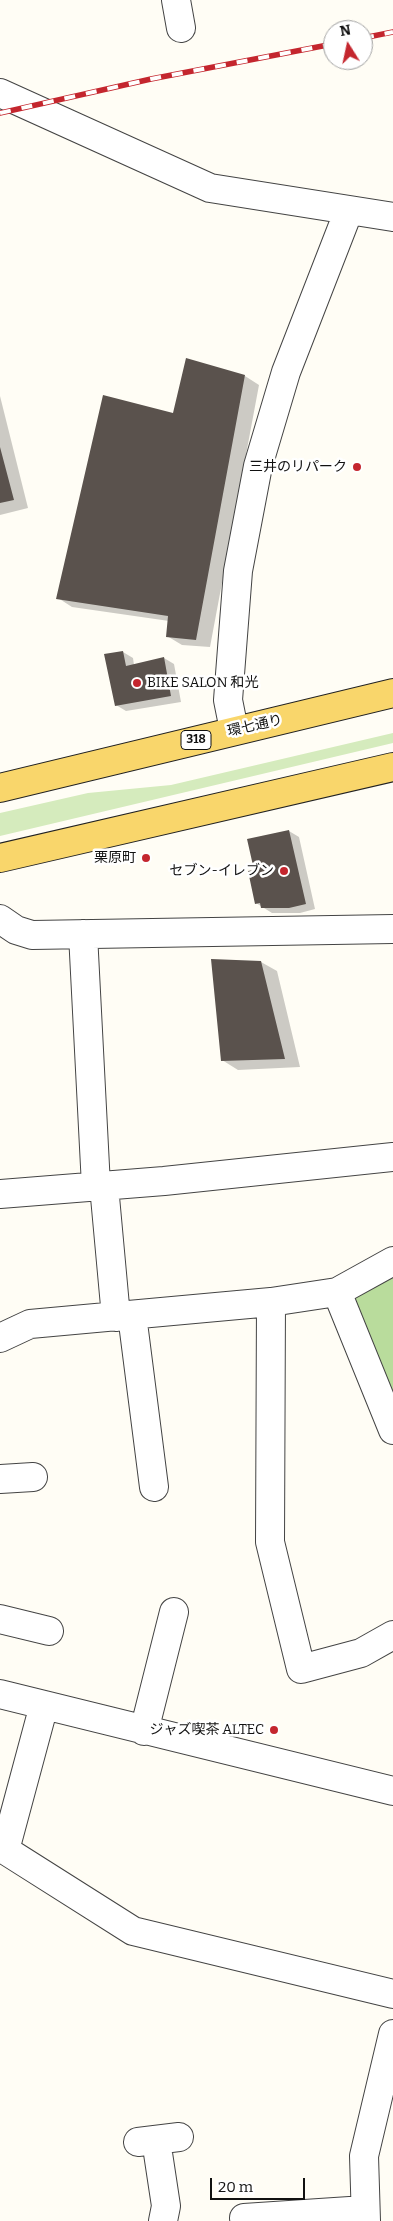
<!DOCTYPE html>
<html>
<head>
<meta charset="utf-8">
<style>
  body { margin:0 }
  #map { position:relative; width:393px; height:2221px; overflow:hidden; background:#fffdf5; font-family:Bitter,serif }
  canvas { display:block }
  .north { position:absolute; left:323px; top:20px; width:50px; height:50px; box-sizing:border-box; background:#fff; border:1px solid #a0a0a0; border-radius:50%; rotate:350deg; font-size:14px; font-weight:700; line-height:20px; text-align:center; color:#111 }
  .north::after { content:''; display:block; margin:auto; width:18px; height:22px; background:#c4262e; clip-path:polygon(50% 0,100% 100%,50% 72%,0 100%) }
  .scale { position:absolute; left:210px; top:2178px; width:95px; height:22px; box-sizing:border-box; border:2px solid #111; border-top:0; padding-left:6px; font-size:15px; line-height:18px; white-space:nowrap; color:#111; -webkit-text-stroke:4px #fff; paint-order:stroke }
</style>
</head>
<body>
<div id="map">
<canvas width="393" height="2221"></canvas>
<div class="north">N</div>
<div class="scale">20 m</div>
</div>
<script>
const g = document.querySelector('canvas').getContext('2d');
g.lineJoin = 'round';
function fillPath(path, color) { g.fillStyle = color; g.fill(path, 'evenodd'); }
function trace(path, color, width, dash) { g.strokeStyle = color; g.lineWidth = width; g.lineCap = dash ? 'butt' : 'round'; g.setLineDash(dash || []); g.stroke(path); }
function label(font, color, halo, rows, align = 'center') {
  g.font = font + ' Bitter,"Noto Sans JP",serif'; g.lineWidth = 5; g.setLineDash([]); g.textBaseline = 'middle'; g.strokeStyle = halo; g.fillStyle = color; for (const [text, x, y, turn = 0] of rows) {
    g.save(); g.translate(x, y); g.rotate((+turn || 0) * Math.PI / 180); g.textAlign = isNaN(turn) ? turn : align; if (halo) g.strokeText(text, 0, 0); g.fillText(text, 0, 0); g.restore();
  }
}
fillPath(new Path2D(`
  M393,733V743L0,836V813L88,793L171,785Z`), '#d5ebbd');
fillPath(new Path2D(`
  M393,1273V1435L343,1300Z`), '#b9dc9c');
fillPath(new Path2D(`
  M245,376L259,385L210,647L182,645L167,636L169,621L72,607L58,598Z
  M0,396L28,508L0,515Z
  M123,652L133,658L134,665L164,658L174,664L181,702L126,711L116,705Z
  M289,831L299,837L315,909L300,913H272L256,903Z
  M261,962L277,971L300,1067L238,1070L222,1060Z`), '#0003');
fillPath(new Path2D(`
  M186,358L245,375L196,640L166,637L168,616L56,599L103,395L173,413Z
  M0,447L14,500L0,503Z
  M123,651L126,666L164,657L171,696L115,706L104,654Z
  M289,830L306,904L289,908H261L260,903L255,904L248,871L254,870L247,839Z
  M211,959L261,961L285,1059L221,1061Z`), '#5a524d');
const minor = new Path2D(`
  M176,0L181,28
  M0,93L210,188L393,217
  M234,730L228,700L238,571L258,466L286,372L349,210
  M0,919L16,930L32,935L393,929
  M83,934L96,1186
  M104,1186L116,1317
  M0,1194L164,1181L393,1157
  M337,1292L393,1430
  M271,1302L270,1542L301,1669L361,1653L393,1635
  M132,1315L154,1487
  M0,1338L30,1324L271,1302L337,1292L393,1261
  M0,1479L33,1477
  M0,1619L49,1631
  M0,1694L393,1791
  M44,1705L5,1850L133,1931L393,1994
  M144,1731L174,1612
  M156,2140L166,2206L163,2221
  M138,2142L179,2137
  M244,2218L365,2210
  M366,2221L364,2156L393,2034`);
const major = new Path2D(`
  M0,788L393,693
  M0,858L393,767`);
trace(minor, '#444', 30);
trace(major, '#222', 30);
trace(minor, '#fff', 28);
trace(major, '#f9d66b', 28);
const rail = new Path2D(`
  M363,38L393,32
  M0,113L151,79L333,44`);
trace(rail, '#c4262e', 5.5);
trace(rail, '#fff', 4, [11]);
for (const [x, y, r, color] of [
  [357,467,5,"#c4262e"],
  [137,683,5,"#c4262e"],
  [146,858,5,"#c4262e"],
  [284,871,5,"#c4262e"],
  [274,1730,5,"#c4262e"]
]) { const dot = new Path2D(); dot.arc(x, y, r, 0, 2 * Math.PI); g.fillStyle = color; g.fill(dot); trace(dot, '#fff', 2); }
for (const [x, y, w] of [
  [196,740,30]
]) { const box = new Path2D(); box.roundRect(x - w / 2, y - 9.5, w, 19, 4); g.fillStyle = '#fff'; g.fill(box); trace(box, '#111', 1); }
label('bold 12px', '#111', null, [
  ["318",196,740]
]);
label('14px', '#111', '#fff', [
  ["三井のリパーク",347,467],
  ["BIKE SALON 和光",147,683,"left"],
  ["栗原町",136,858],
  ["セブン-イレブン",274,871],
  ["ジャズ喫茶 ALTEC",264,1730]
], 'right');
label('14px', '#111', '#fff', [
  ["環七通り",255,726,-13]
]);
</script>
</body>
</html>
